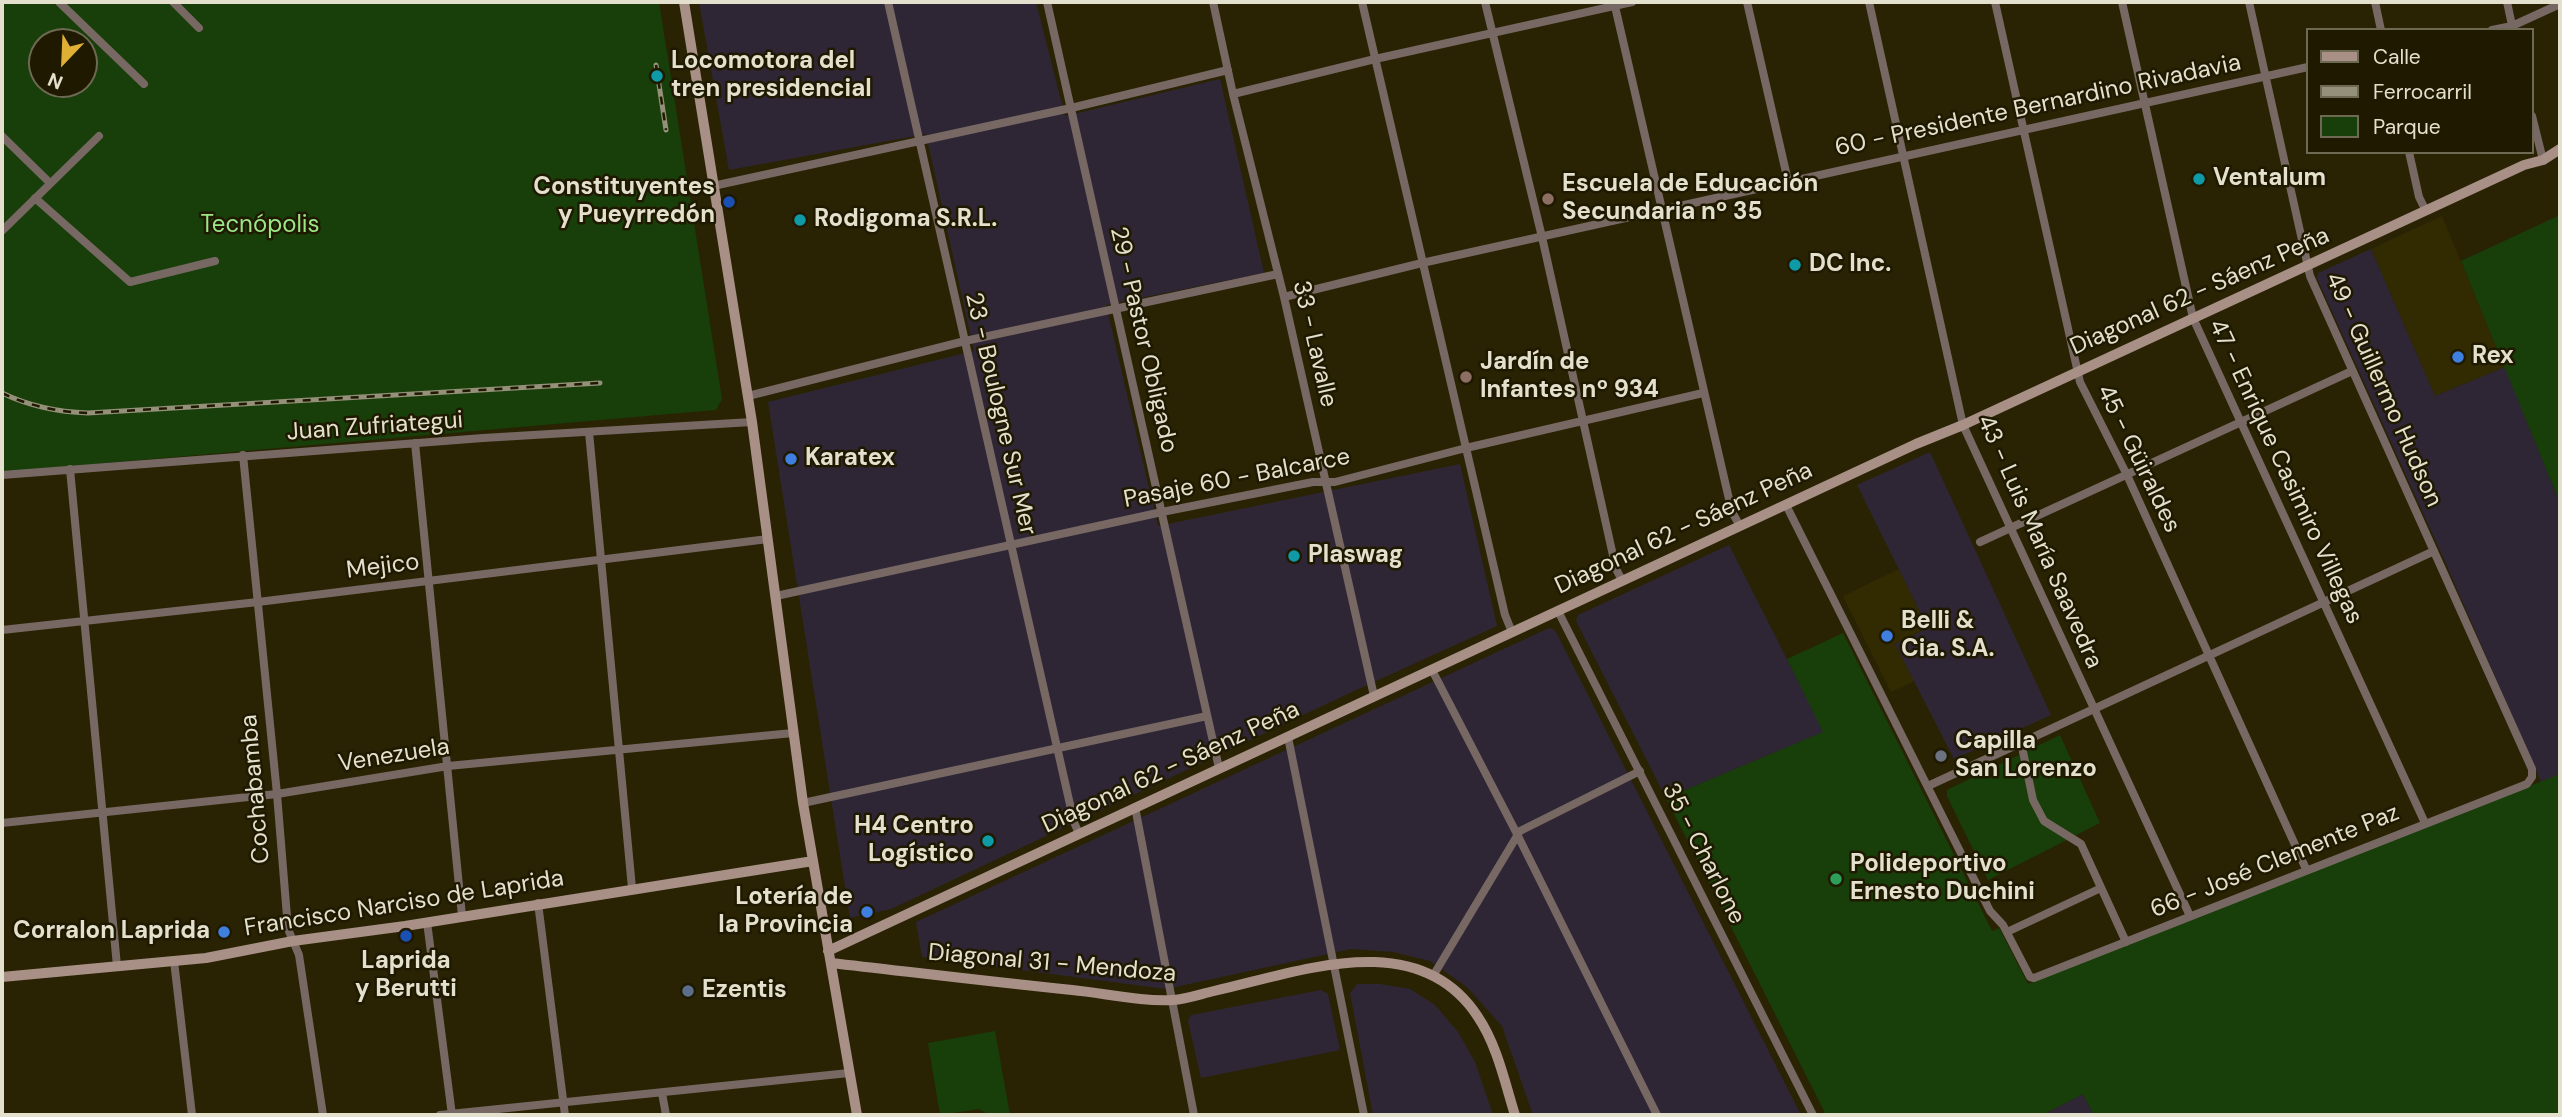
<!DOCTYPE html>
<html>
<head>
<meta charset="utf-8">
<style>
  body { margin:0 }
  #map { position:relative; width:2562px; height:1117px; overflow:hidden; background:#292304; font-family:"DM Sans",sans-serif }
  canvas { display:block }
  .frame { position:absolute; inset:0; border:4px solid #e3e0ce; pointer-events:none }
  .legend { position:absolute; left:2306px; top:28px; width:228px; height:126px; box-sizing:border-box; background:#1f1900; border:2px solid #6d6952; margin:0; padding:9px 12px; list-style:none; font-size:21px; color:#e3e0ce }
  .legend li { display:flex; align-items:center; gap:14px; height:35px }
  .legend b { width:35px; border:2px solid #6d6952 }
  .north { position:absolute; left:28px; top:28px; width:70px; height:70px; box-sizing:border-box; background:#1f1900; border:2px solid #6d6952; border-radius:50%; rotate:203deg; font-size:19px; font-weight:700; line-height:28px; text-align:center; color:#e3e0ce }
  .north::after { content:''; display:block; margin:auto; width:24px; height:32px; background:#e0b034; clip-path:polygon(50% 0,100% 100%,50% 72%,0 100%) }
</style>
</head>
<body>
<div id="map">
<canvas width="2562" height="1117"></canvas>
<div class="frame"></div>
<ul class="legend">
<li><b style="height:9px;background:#a89087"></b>Calle</li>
<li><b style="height:9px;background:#949079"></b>Ferrocarril</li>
<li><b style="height:19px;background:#183e0a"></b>Parque</li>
</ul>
<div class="north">N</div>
</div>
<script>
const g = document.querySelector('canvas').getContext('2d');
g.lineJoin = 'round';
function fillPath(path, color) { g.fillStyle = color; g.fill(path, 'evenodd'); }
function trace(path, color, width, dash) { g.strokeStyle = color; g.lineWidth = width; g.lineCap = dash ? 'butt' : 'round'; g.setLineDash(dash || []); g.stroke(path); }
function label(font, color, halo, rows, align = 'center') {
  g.font = font + ' "DM Sans",sans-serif'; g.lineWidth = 5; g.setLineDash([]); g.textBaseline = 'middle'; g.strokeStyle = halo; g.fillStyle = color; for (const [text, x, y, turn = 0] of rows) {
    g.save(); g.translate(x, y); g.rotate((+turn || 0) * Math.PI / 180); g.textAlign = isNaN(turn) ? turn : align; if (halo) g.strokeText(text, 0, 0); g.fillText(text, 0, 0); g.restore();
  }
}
fillPath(new Path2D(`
  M2442,216L2505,367L2435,396L2371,249Z
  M1899,569L1928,628L1895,644L1914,681L1891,692L1843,596Z`), '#322b02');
fillPath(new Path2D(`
  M699,2H1036L1065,116L1220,79L1264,273L1106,305L1158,526L1460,464L1497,626L1354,691L891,909L850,918L768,402L974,351L926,134L729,170Z
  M2371,249L2435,396L2505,367L2560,503V774L2541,782L2443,557L2317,278L2318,273Z
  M1930,452L2051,715L1954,759L1895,644L1928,628L1857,485Z
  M1729,545L1824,732L1666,798L1576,621L1578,615Z
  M1549,628L1555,630L1801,1115H1533L1502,1026L1467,987L1430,961L1393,952L1351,949L1166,989L922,957L916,922Z
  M1357,984H1380L1410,989L1435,1005L1458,1032L1475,1062L1493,1115H1373L1350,993Z
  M1321,990L1328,994L1340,1050L1201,1078L1188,1021L1191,1015Z
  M2083,1094L2094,1115H2042Z`), '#2f2635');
fillPath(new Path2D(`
  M2,2H659L722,399L716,410L2,472ZM42,42H84V84H42Z
  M2560,215V503L2461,261Z
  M1843,633L1992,931L1999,928L2028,984L2560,774V1115H2094L2083,1094L2042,1115H1826L1666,798L1823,732L1787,659Z
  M2060,735L2100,823L1988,880L1947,796V790Z
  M995,1031L1010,1115H989L979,1109L940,1115L928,1043Z`), '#183e0a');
trace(new Path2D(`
  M59,2L144,84
  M173,2L199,28
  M888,2L1074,822L1079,834
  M1047,2L1219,768
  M1213,2L1233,94L1284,297L1374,696
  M1362,2L1505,615L1512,632
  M1485,2L1542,237L1612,551L1616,569L1622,580
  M1614,2L1732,512L1740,526
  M1747,2L1788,181
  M1869,2L1963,425L2190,916
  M1995,2L2080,382L2127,475L2306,869
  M2122,2L2193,318L2425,823
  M2375,2L2381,30
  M2507,2L2513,30
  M2492,30L2512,26L2560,4
  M1233,94L1375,59L1632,2
  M2532,116L2543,160
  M2,136L50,183
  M2409,152L2419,197L2426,211
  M713,186L1071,108L1228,70
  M35,198L130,282L215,261
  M2,231L99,136
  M1284,297L1422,263L2308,67
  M748,396L965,341L1278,274
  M589,432L632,888
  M415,443L462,916
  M243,455L277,794L288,929L299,955L323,1115
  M70,469L117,966
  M2,475L483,438L752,422
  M1786,505L1990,911L2003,925L2030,977L2034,978L2527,784L2532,777V769L2310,276L2249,2
  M1980,542L2352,371
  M776,596L1162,512L1313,482H1335L1466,448L1703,393
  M1558,611L1813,1115
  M2,630L258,602L768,539
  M1432,670L1517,834L1657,1115
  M1288,737L1364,1115
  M2021,742L2033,800L2044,821L2081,844L2126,942
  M1928,786L2434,551
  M803,803L1207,716
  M1135,807L1194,1115
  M2,823L277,794L448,766L793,733
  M538,903L565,1115
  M427,922L452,1115
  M2007,932L2101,888
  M174,961L192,1115
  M1433,976L1520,831L1640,771
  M662,1093L666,1115
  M440,1115L849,1073`), '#786863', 8);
trace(new Path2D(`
  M684,2L752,422L803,803L857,1115
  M828,951L1916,444L1963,425L2524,165L2543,160L2560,149
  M831,963C911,972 992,982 1072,990C1104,993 1142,1002 1173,1000C1186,999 1201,994 1214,991C1299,972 1418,925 1478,1017C1497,1045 1505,1083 1515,1115
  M2,977L206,958L293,941L405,926L813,861`), '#a89087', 10);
const rail = new Path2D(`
  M656,65L666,130
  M2,393C29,406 58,412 88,413L600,383`);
trace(rail, '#949079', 5);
trace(rail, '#1f1900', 2.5, [8]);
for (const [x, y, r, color] of [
  [657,76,7,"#0f9aa8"],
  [2199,179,7,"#0f9aa8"],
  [1548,199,7,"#8d6e63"],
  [729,202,7,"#1a4fb4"],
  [800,220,7,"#0f9aa8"],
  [1795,265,7,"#0f9aa8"],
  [2458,357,7,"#3f7fe0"],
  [1466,377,7,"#8d6e63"],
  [791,459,7,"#3f7fe0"],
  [1294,556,7,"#0f9aa8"],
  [1887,636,7,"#3f7fe0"],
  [1941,756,7,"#6b7280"],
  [988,841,7,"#0f9aa8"],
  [1836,879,7,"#2e9e5b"],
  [867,912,7,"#3f7fe0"],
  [224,932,7,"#3f7fe0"],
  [406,936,7,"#1a4fb4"],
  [688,991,7,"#5c6f8a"]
]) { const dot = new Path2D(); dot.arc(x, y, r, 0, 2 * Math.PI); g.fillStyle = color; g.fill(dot); trace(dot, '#1f1900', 2.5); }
label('bold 24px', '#e3e0ce', '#1f1900', [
  ["Locomotora del",671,62],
  ["tren presidencial",671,90],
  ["Ventalum",2213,179],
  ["Escuela de Educación",1562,185],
  ["Secundaria nº 35",1562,213],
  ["Constituyentes",715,188,"right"],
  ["y Pueyrredón",715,216,"right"],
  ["Rodigoma S.R.L.",814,220],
  ["DC Inc.",1809,265],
  ["Rex",2472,357],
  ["Jardín de",1480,363],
  ["Infantes nº 934",1480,391],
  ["Karatex",805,459],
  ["Plaswag",1308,556],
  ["Belli &",1901,622],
  ["Cia. S.A.",1901,650],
  ["Capilla",1955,742],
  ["San Lorenzo",1955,770],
  ["H4 Centro",974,827,"right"],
  ["Logístico",974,855,"right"],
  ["Polideportivo",1850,865],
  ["Ernesto Duchini",1850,893],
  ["Lotería de",853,898,"right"],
  ["la Provincia",853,926,"right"],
  ["Corralon Laprida",210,932,"right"],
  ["Laprida",406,962,"center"],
  ["y Berutti",406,990,"center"],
  ["Ezentis",702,991]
], 'left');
label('24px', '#e3e0ce', '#1f1900', [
  ["60 - Presidente Bernardino Rivadavia",2038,106,-12],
  ["Diagonal 62 - Sáenz Peña",2200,292,-24],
  ["29 - Pastor Obligado",1143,340,77],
  ["33 - Lavalle",1314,344,77],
  ["49 - Guillermo Hudson",2383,390,66],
  ["23 - Boulogne Sur Mer",1000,414,77],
  ["Juan Zufriategui",375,427,-4],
  ["45 - Güiraldes",2138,459,64],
  ["47 - Enrique Casimiro Villegas",2285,472,65],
  ["Pasaje 60 - Balcarce",1237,479,-11],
  ["Diagonal 62 - Sáenz Peña",1684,529,-25],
  ["43 - Luis María Saavedra",2039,542,66],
  ["Mejico",383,567,-7],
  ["Venezuela",394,756,-9],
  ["Diagonal 62 - Sáenz Peña",1171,768,-25],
  ["Cochabamba",256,789,-95],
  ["35 - Charlone",1703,854,63],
  ["66 - José Clemente Paz",2275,862,-22],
  ["Francisco Narciso de Laprida",404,904,-9],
  ["Diagonal 31 - Mendoza",1052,964,5]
]);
label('24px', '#9be685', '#1f1900', [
  ["Tecnópolis",260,226]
]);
</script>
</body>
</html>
